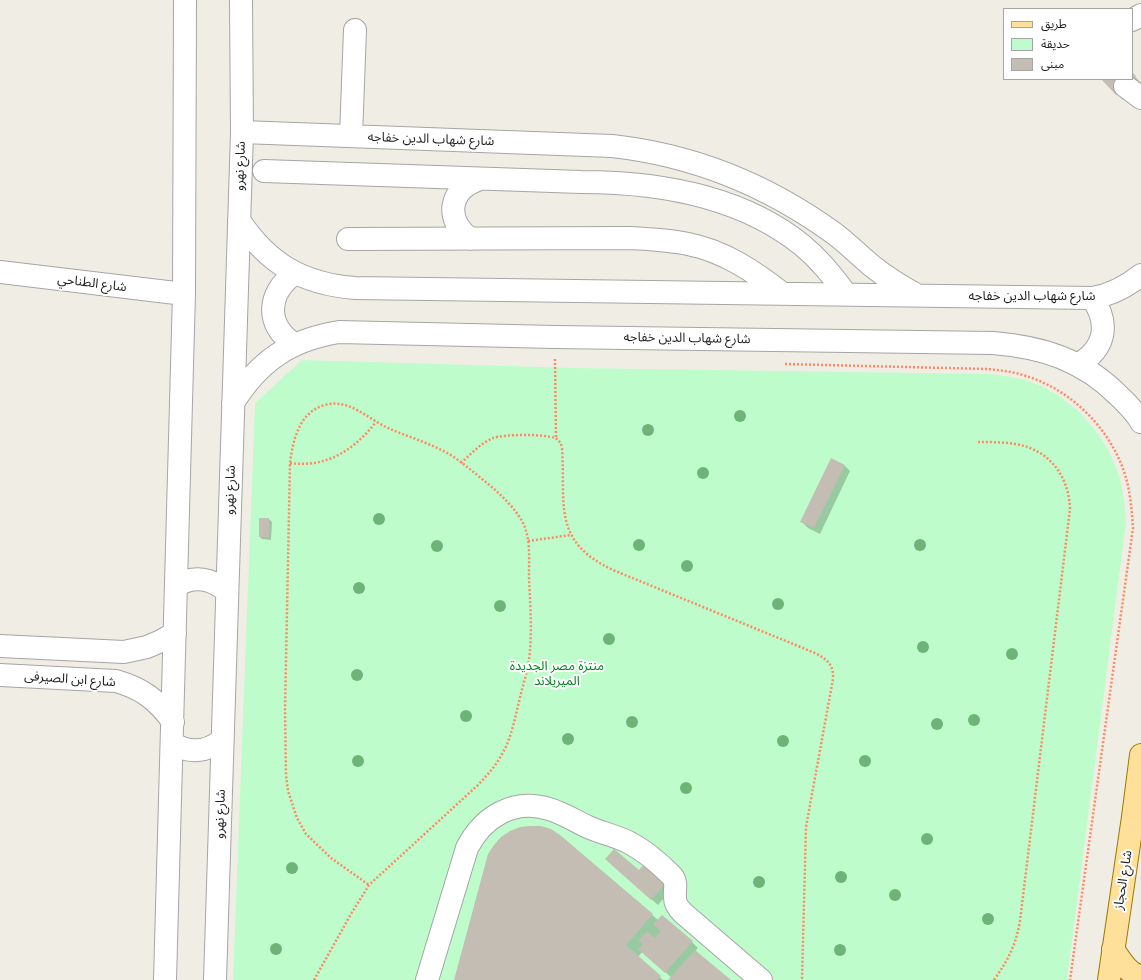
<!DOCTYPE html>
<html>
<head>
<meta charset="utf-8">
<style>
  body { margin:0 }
  #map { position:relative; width:1141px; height:980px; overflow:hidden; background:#f0eee4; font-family:"Public Sans","Noto Sans Arabic",sans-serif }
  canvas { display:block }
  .legend { position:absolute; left:1003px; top:8px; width:130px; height:72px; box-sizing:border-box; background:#fff; border:1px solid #a5a5a5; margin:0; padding:5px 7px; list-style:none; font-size:12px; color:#1e1e1e }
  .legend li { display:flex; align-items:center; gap:8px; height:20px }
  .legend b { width:20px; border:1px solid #a5a5a5 }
</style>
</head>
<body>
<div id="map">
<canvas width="1141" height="980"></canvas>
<ul class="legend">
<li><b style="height:5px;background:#ffe09a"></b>طريق</li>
<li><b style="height:11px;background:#befdcb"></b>حديقة</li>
<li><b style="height:11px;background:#c4bdb3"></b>مبنى</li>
</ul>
</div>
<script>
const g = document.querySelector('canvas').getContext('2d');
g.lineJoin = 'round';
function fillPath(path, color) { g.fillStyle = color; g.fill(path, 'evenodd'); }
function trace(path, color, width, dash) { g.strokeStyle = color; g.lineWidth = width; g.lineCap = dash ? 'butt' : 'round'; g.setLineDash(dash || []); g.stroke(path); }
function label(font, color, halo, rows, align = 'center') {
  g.font = font + ' "Public Sans","Noto Sans Arabic",sans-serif'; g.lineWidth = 4; g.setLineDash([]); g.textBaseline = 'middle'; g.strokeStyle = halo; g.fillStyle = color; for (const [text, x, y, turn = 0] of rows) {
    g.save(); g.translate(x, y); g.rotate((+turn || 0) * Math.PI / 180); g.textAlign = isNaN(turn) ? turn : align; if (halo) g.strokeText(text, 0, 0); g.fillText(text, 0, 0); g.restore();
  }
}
fillPath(new Path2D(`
  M302,360L576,368L986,374C999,375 1012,376 1025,380C1070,393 1110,437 1121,483C1124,496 1125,509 1126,522L1067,980H233L255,403Z`), '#befdcb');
fillPath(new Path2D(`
  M1132,73L1141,83L1123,100L1103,79H1132Z
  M844,465L850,471L820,534L808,528L802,522Z
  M269,519L272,522L271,540L262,539L260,537Z
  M559,835L658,920L692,942L698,948L695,951L729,980H670L672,978L642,952L638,957L663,980H455Z
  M612,865L639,871L644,866L671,890L658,905Z`), '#0003');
fillPath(new Path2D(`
  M1132,72L1136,76L1116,95L1101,79H1132Z
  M831,458L845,465L814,528L800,522Z
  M259,518H269V537H259Z
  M530,826H541L551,829L560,835L653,914L626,945L661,976L657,980H454L488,854L494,845L501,837L510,831L520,827Z
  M614,849L639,870L644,864L666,883L651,900L605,859Z
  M662,915L693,941L665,973L638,949L643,944L639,940L647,931L655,938L661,931L653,924Z
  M695,950L731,980H668Z`), '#c4bdb3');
const minor = new Path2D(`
  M1132,20L1141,15
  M1125,86L1141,98
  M242,132L612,146C694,155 769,186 835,234C848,244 860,256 872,266C886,277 900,286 915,294
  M351,136L355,30
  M264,171L581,182C658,182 741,196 802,245C819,259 833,276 846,294
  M239,220C268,264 303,284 355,288L1092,298C1111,295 1126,287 1141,275
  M348,239L630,238C650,239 669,240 688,244C724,251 755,272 783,294
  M470,239C444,219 449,189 480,179
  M0,272L184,294
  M294,344C265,325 267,293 295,273
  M1077,365C1106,349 1110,323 1092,298
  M233,403C259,361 290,340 339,332L555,337L993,343C1043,347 1083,360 1119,396C1127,404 1136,412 1141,422
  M176,586C194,575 212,578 227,592
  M0,646L124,652L147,647L161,641L175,633
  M0,675L116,681C141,688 158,700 173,722
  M172,743C189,754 207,752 222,740
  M165,980L184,294L185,0
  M215,980L242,132L241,0
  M427,980L467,848C483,817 513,798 549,809C563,813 575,821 588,827C601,833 617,836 630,843C643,850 660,864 671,875C678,882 674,889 675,898C675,904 679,909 683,913L761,980`);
const major = new Path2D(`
  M1113,949C1120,959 1128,975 1141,976
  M1109,980L1133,817L1141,755`);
trace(minor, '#a5a5a5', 24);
trace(major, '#997a00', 24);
trace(new Path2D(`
  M555,359L556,439
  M785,364L987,369C1001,370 1015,372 1029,377C1077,393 1117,436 1128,486C1131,500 1132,514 1133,528L1070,980
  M978,442C990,442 1003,442 1015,444C1049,449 1069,476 1070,509L1020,921C1016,945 1008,960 994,980
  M290,463C327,468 354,450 376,422
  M461,463C471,454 481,443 493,438C504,434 545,434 555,438C559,440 561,443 562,448C566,504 551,541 613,570L815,653C827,659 834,665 833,679L806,827L802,979
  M528,541L571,535
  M314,980L351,914L369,885L478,785C487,775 496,766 502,754C511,739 514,722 518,706C522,687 529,669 530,650C532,626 530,601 529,577C529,559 531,537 522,521C510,501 493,488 476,474C467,467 459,460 449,454C430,443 408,437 388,428C368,419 349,398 325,405C299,412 293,440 290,463L285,710L286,775L288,791L297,818L306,834L331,858L369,885`), '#ff8966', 2.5, [2, 2]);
trace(minor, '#fff', 22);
trace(major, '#ffe09a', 22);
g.fillStyle = '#6eb478';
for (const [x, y] of [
  [740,416],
  [648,430],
  [703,473],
  [379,519],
  [639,545],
  [920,545],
  [437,546],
  [687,566],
  [359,588],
  [778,604],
  [500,606],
  [609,639],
  [923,647],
  [1012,654],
  [357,675],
  [466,716],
  [974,720],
  [632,722],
  [937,724],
  [568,739],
  [783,741],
  [358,761],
  [865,761],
  [686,788],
  [927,839],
  [292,868],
  [841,877],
  [759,882],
  [895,895],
  [988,919],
  [276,949],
  [840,950]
]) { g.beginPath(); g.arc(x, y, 6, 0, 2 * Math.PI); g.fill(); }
label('13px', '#1e1e1e', '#fff', [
  ["شارع شهاب الدين خفاجه",431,139,2],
  ["شارع نهرو",240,166,-88],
  ["شارع الطناحي",92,283,7],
  ["شارع شهاب الدين خفاجه",1032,296],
  ["شارع شهاب الدين خفاجه",687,338,1],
  ["شارع نهرو",230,490,-88],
  ["شارع ابن الصيرفى",70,679,4],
  ["شارع نهرو",220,814,-88],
  ["شارع الحجاز",1123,880,-81]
]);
label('13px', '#04851f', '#fff', [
  ["منتزة مصر الجديدة",557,666],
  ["الميريلاند",557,681]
]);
</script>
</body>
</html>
